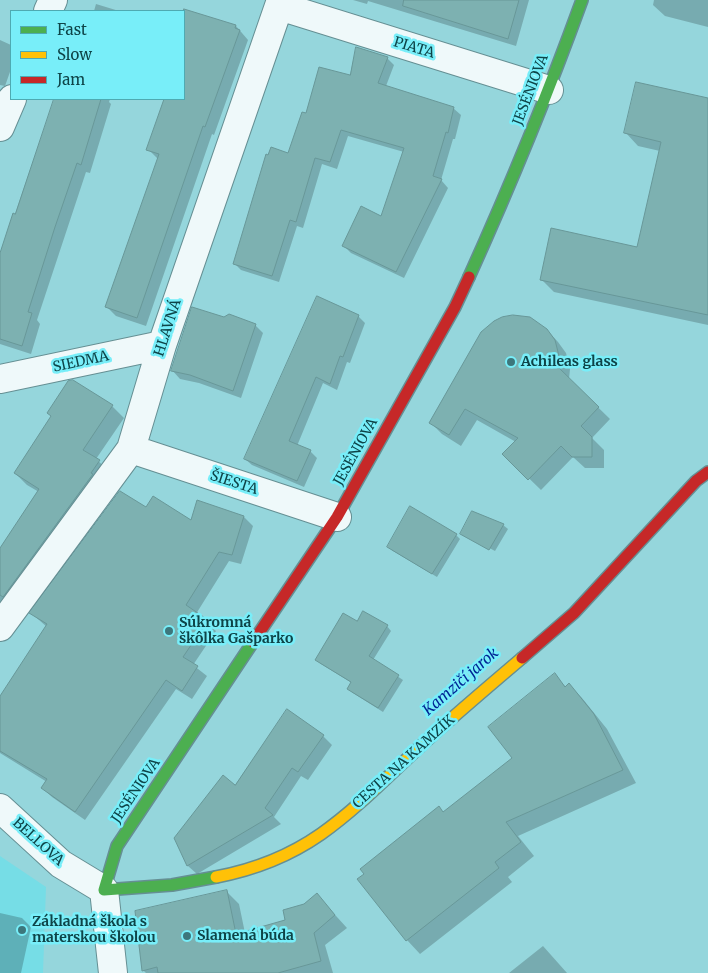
<!DOCTYPE html>
<html>
<head>
<meta charset="utf-8">
<style>
  body { margin:0 }
  #map { position:relative; width:708px; height:973px; overflow:hidden; background:#95d6dc; font-family:Merriweather,serif }
  canvas { display:block }
  .legend { position:absolute; left:10px; top:10px; width:175px; height:90px; box-sizing:border-box; background:#78eef9; border:1px solid #4eaab2; margin:0; padding:6px 9px; list-style:none; font-size:15px; color:#0e4448 }
  .legend li { display:flex; align-items:center; gap:10px; height:25px }
  .legend b { width:25px; border:1px solid #4eaab2 }
</style>
</head>
<body>
<div id="map">
<canvas width="708" height="973"></canvas>
<ul class="legend">
<li><b style="height:6px;background:#4caf50"></b>Fast</li>
<li><b style="height:6px;background:#ffc107"></b>Slow</li>
<li><b style="height:6px;background:#c62828"></b>Jam</li>
</ul>
</div>
<script>
const g = document.querySelector('canvas').getContext('2d');
g.lineJoin = 'round';
function fillPath(path, color) { g.fillStyle = color; g.fill(path, 'evenodd'); }
function trace(path, color, width, dash) { g.strokeStyle = color; g.lineWidth = width; g.lineCap = dash ? 'butt' : 'round'; g.setLineDash(dash || []); g.stroke(path); }
function label(font, color, halo, rows, align = 'center') {
  g.font = font + ' Merriweather,serif'; g.lineWidth = 5; g.setLineDash([]); g.textBaseline = 'middle'; g.strokeStyle = halo; g.fillStyle = color; for (const [text, x, y, turn = 0] of rows) {
    g.save(); g.translate(x, y); g.rotate((+turn || 0) * Math.PI / 180); g.textAlign = isNaN(turn) ? turn : align; if (halo) g.strokeText(text, 0, 0); g.fillText(text, 0, 0); g.restore();
  }
}
fillPath(new Path2D(`
  M0,856L46,887L43,973H0Z`), '#76dde6');
fillPath(new Path2D(`
  M353,0H529L516,46L368,1L367,4Z
  M654,0H708V27L665,16L653,5Z
  M96,4L119,11H94Z
  M188,11L236,26L248,40L214,135L212,134L146,326L116,316L107,307L158,159L148,149L165,99H184V22Z
  M0,40L11,45V69L5,86L0,85Z
  M387,58L394,65L386,86L453,108L461,115L455,139H453L441,180L448,188L404,278L351,253L344,246L382,217L404,152L348,136L337,169L322,164L303,228L297,226L279,282L241,270L234,263L289,154L307,115L351,77Z
  M55,99H110L109,102L111,104L90,173L86,172L37,320L40,324L31,354L0,344V257L16,216Z
  M708,99V325L554,292L542,280L638,249L660,151L638,146L626,133Z
  M358,316L365,323L350,363L347,362L337,390L323,383L297,446L310,451L317,458L304,487L252,465L245,459Z
  M224,318L255,325L263,333L241,398L199,383L180,379L172,370Z
  M546,329L558,342L566,353L570,369L569,379L610,419L592,438L604,450V468H585L573,457L541,490L504,454L516,442L477,420L461,446L442,434L430,422Z
  M112,406L124,418L96,459L111,473L0,604V551L39,492L27,485L15,473Z
  M146,509L191,522L244,517L253,526L241,564L229,561L196,614L216,631L193,665L207,676L192,699L176,689L85,820L52,797L43,788L47,782L0,753V698L47,627L31,613Z
  M503,525L508,529L495,551L465,535V537L461,534Z
  M456,535L460,539L437,577L393,551L388,547Z
  M357,623L387,626L391,631L373,660L403,680L383,712L353,693L348,688L352,683L321,664L316,659Z
  M554,675L566,687L569,685L582,698L607,729L636,783L518,836L534,856L508,877L512,882L420,954L407,940L444,813L514,758Z
  M323,736L332,745L308,780L301,776L274,817L281,824L197,874L188,866L175,839L235,787Z
  M227,892L239,904L245,933L286,921L317,895L347,928L325,945L333,973H146L143,970Z
  M0,913L22,918L31,927L21,973H0Z
  M543,946L567,973H509Z`), '#0003');
const building = new Path2D(`
  M404,0H519L508,39L403,6Z
  M184,9L236,25L235,28L240,30L205,127L203,126L137,318L105,307L159,154L146,150L164,99H184Z
  M356,47L388,57L378,83L454,107L448,133L446,132L433,176L442,179L396,272L342,246L361,206L381,216L404,148L341,130L330,162L315,158L296,222L290,220L272,276L233,264L266,154L268,155L271,147L288,153L302,112L306,113L319,67L350,75Z
  M636,82L708,98V315L540,280L551,228L637,247L661,142L624,133Z
  M54,99H101L81,165L77,163L55,227L28,312L32,313L22,346L0,339V253L13,213L15,214Z
  M317,296L359,315L343,357L340,356L330,384L316,377L289,441L311,450L297,481L244,459Z
  M192,307L224,317L229,314L256,324L233,391L190,375L171,371Z
  M513,315L530,317L547,329L555,340L559,356L557,366L599,407L581,426L592,437V457H572L561,446L528,480L502,454L518,438L465,409L449,435L429,423L481,332L494,321L502,317Z
  M73,380L113,405L83,450L100,460L91,473L93,474L3,597L0,595V548L39,489L14,473L51,416L47,413L68,381Z
  M120,491L146,507L153,496L191,520L197,500L244,516L232,555L219,552L186,605L208,620L183,657L198,666L182,691L166,680L75,812L41,788L47,779L0,751V696L47,624L29,613Z
  M410,506L457,534L432,574L387,547Z
  M472,511L504,524L489,550L460,534Z
  M363,611L388,625L369,656L399,675L378,708L347,689L351,682L315,660L343,613L357,621Z
  M555,673L565,687L569,683L594,714L623,770L506,822L521,842L495,862L499,868L406,941L357,879L364,874L360,869L439,806L443,812L512,758L488,727Z
  M287,709L324,735L298,772L292,768L265,808L273,815L187,866L174,838L223,775L235,785Z
  M227,890L236,934L285,920L283,910L304,904L317,893L335,915L314,933L321,961L278,973H158L157,967L142,971L135,911Z`);
fillPath(building, '#7db1b1');
trace(building, '#689798', 1);
const street = new Path2D(`
  M279,6L549,90
  M48,11L53,0
  M0,127L12,99
  M0,379L162,345
  M131,449L337,517
  M0,627L131,449L162,345L281,0
  M0,808L61,864L104,890L113,973`);
const fast = new Path2D(`
  M469,277C510,186 548,94 582,0
  M216,877L172,885L104,890L117,846L253,642`);
const slow = new Path2D(`
  M216,877C253,870 291,855 321,834C358,808 391,773 424,743C456,714 489,686 522,658`);
const jam = new Path2D(`
  M253,642L337,517L455,307L469,277
  M522,658L574,613L696,481L708,472`);
trace(street, '#658f93', 30);
trace(fast, '#658f93', 14);
trace(slow, '#658f93', 14);
trace(jam, '#658f93', 14);
trace(street, '#eff9fa', 28);
trace(fast, '#4caf50', 11);
trace(slow, '#ffc107', 11);
trace(jam, '#c62828', 11);
for (const [x, y, r, color] of [
  [511,362,5,"#3d777c"],
  [169,631,5,"#3d777c"],
  [22,930,5,"#3d777c"],
  [187,936,5,"#3d777c"]
]) { const dot = new Path2D(); dot.arc(x, y, r, 0, 2 * Math.PI); g.fillStyle = color; g.fill(dot); trace(dot, '#78eef9', 2); }
label('14px', '#0e4448', '#78eef9', [
  ["PIATA",414,48,17],
  ["JESÉNIOVA",531,90,-69],
  ["HLAVNÁ",168,328,-72],
  ["SIEDMA",81,362,-12],
  ["JESÉNIOVA",356,452,-61],
  ["ŠIESTA",234,483,18],
  ["CESTA NA KAMZÍK",404,762,-42],
  ["JESÉNIOVA",136,791,-56],
  ["BELLOVA",38,842,42]
]);
label('bold 14px', '#0e4448', '#78eef9', [
  ["Achileas glass",521,362],
  ["Súkromná",179,623],
  ["škôlka Gašparko",179,639],
  ["Základná škola s",32,922],
  ["materskou školou",32,938],
  ["Slamená búda",197,936]
], 'left');
label('italic 15px', '#002695', '#78eef9', [
  ["Kamzičí jarok",461,682,-41]
]);
</script>
</body>
</html>
